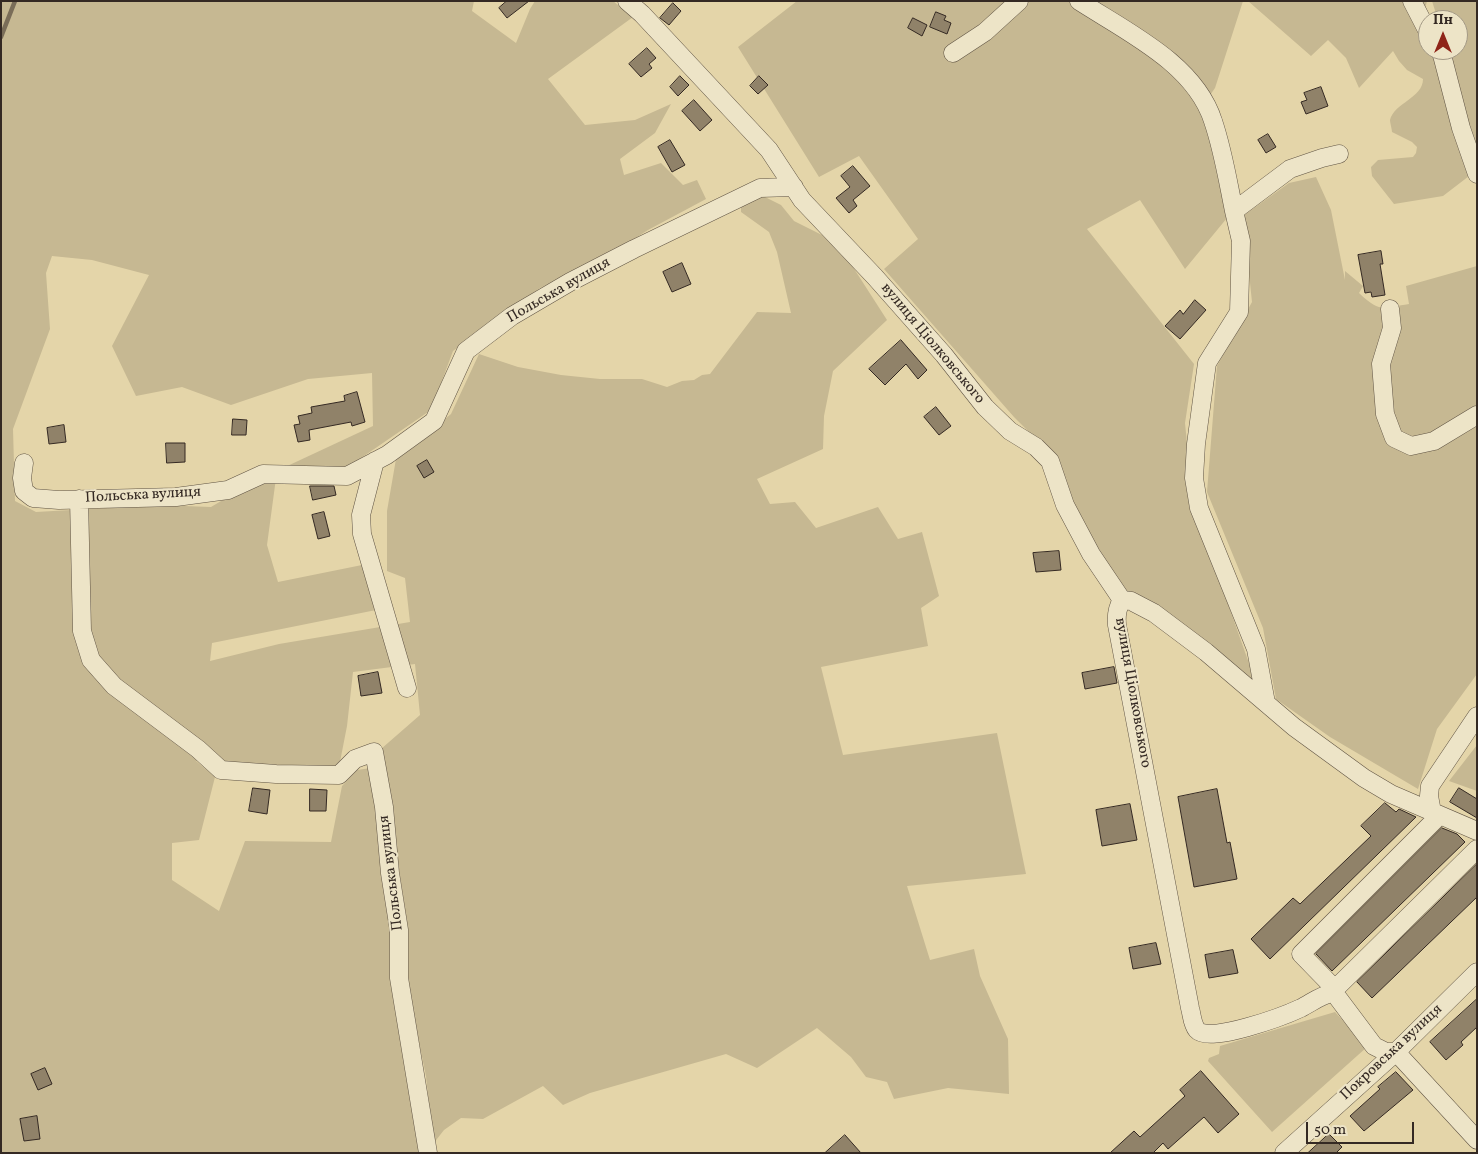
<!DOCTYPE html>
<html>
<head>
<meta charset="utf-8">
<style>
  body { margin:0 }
  #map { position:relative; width:1478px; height:1154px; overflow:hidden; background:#e4d5a9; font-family:Vollkorn,serif }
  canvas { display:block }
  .frame { position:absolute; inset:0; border:2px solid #342923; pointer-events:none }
  .north { position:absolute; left:1418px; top:10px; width:50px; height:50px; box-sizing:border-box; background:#ede4c7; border:1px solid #a39985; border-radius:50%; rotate:0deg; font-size:14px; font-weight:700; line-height:20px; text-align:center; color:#342923 }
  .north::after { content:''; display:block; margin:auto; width:18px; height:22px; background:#8f2418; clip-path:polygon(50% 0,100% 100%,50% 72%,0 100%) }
  .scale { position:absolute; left:1306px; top:1122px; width:108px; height:22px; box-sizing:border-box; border:2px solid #342923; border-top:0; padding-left:6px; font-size:15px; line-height:18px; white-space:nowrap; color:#342923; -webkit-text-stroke:4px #ede4c7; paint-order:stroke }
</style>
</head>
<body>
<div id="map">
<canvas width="1478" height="1154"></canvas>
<div class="frame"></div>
<div class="north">Пн</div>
<div class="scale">50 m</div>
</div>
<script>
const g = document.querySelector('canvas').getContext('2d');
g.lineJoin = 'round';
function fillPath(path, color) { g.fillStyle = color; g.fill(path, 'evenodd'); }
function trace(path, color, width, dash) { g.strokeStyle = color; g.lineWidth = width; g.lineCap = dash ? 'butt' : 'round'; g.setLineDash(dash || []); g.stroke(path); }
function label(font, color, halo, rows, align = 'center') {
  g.font = font + ' Vollkorn,serif'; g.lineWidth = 4; g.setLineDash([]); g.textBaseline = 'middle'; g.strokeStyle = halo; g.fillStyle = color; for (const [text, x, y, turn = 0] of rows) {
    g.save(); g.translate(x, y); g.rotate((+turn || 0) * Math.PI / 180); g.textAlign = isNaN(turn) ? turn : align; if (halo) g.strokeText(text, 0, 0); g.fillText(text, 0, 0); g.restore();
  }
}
fillPath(new Path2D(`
  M1,1H474L472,11L516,43L530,9L535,1H613L633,17L548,79L585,125L635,120L671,104L655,133L620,159L624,175L661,163L683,185L697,180L706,199L648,230L609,255L540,288L453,351L431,410L345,469L283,468L373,426L372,373L308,379L231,405L182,387L136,396L112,346L149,275L92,260L52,256L46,273L50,329L13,429L15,501L36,512L158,505L211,507L253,482L276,478L267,545L278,582L367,564L381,609L212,643L210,661L279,644L410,622L405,578L387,571V511L396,459L451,414L479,354L518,367L561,375L600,379H642L667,387L682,381L694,380L702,375L710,374L757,312L791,313L777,252L769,232L741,212V205L759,194L781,205L794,221L822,235L851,264L887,320L833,371L824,416L823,449L757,479L770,504L795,502L816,528L878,507L898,539L922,532L939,596L921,608L928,646L821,667L843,755L997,733L1026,874L907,886L930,960L974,949L980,976L1008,1039L1009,1094L948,1088L894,1099L887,1082L866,1077L851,1057L817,1028L757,1068L726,1054L590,1093L563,1105L543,1086L483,1119L461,1118L444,1130L433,1144L426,1076L405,975L408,929L381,749L420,715L415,664L353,672L347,726L339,767L225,763L215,752L196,761L215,777L199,840L172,843V880L219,911L245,841L331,842L342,786L357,770L371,768L420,1153H1Z
  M797,1H1243L1215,88L1201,108L1209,127L1227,218L1185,269L1140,200L1087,229L1194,364L1185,423L1193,505L1257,686L1180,624L1124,589L1088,537L1054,457L1014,417L884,269L918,239L859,156L819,177L738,47Z
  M1248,1H1427L1421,26L1428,37V50H1436L1473,173L1443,196L1394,204L1372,176L1371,167L1378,160L1413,157L1416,153L1417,147L1412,142L1392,132C1392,129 1390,123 1390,120C1394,103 1423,98 1423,79L1407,70L1399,61L1393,51L1359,88L1346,58L1328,40L1311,56Z
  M1432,1H1477V153L1446,50H1458V20H1438Z
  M1316,177L1331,210L1345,280V271L1363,286L1359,293C1380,313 1382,308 1409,304L1406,286L1477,266V674L1437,729L1418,789L1330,737L1276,699L1263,628L1207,492L1217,366L1252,302L1243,216L1289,183Z
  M1477,745V791L1449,781Z
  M1335,1012L1367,1047L1272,1132L1208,1061L1209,1058L1219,1054L1220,1046Z`), '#c6b892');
trace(new Path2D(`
  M1,37L15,1`), '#7a6d58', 4.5);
const building = new Path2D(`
  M507,1H529L507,18L499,8Z
  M673,3L681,11L669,25L660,18Z
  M936,12L946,16L944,20L951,23L947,34L930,27Z
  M913,18L927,25L922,36L908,28Z
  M647,48L656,58L649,64L652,68L641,77L629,64Z
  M680,76L689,85L678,96L670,87Z
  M759,76L768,85L758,94L750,86Z
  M1321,87L1328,106L1306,114L1301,102L1307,100L1304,93Z
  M694,100L712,120L700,131L682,111Z
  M1268,134L1276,147L1266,153L1258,140Z
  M670,140L685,165L672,172L658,147Z
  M853,166L870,186L853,200L857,206L849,213L836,198L850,187L841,176Z
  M1381,251L1383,264H1380L1385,295L1372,297L1371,292L1365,293L1358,255Z
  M682,263L691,284L672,292L663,272Z
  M1195,300L1206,310L1180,339L1165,326L1180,310L1183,314Z
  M901,340L927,370L918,379L906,364L885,385L869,369Z
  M357,392L365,422L352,426L351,422L309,430L310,440L298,442L294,425L300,424L298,416L312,413L311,407L345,401L344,396Z
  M936,407L951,426L939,435L924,417Z
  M233,419L247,420L246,435H232Z
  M64,425L66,442L49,444L47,428Z
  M166,443H185V462L167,463Z
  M427,460L434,472L424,478L417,466Z
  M310,486H334L336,495L313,500Z
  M324,512L330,536L318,539L312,515Z
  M1059,551L1061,570L1036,572L1033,553Z
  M1114,667L1117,683L1085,689L1082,673Z
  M378,672L382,693L361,696L358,676Z
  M253,788L270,790L267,814L249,811Z
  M1459,788L1477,799V818L1450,802Z
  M310,789L327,790L326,811H310Z
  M1217,789L1227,843L1230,842L1237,879L1194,887L1178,797Z
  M1385,803L1396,812L1399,809L1416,817L1270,959L1251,939L1293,898L1300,904L1371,836L1361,826Z
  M1130,804L1137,840L1102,846L1096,810Z
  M1442,828L1457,834L1465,842L1332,971L1316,954Z
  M1477,864V897L1372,998L1357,982Z
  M1156,943L1161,964L1133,969L1129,948Z
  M1233,950L1238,973L1209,978L1205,955Z
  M1477,999V1027L1461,1042L1463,1045L1446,1060L1430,1042Z
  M45,1068L52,1084L38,1090L31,1074Z
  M1201,1071L1239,1114L1218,1133L1204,1117L1168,1149L1163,1143L1153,1153H1110L1134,1131L1140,1137L1185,1096L1180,1090Z
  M1396,1072L1413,1090L1364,1131L1350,1116L1380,1089L1378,1087Z
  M37,1116L40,1139L24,1141L20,1119Z
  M1329,1134L1342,1147L1336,1153H1308Z
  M845,1135L861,1153H825Z`);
fillPath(building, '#908269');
trace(building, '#342923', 1);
const minor = new Path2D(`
  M627,1L642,14L769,150L802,200L875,277L944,355L985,407L1010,431L1036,447L1050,461L1065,505L1091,554L1122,600C1117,608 1116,615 1117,625L1190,1008C1192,1015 1192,1024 1197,1030C1209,1044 1284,1016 1301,1008C1311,1003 1321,995 1332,993L1335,994L1374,1046L1386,1052H1396L1477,1140
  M1079,1C1127,32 1195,64 1213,121C1223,150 1228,182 1234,211
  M1412,1L1428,32
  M1439,50L1442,55L1461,128L1477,174
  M953,53L985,32L1019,1
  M1390,309L1392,328L1381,364L1385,414L1394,438L1411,446L1434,441L1477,415
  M375,461L361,515L362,534L407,688
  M24,463L22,478L24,491L33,498L59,500L176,497L228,490L263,474L347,476L387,455L434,421L466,351L512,316L570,282L634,249L760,188L794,187
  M79,499L82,631L91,660L114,686L198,749L221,770L276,774L339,775L355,759L374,752L384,807L390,873L399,930V978L428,1153
  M1122,600L1131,601L1154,613L1206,652L1294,727L1364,778L1391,794L1477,831
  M1266,703L1256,649L1199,508L1194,478L1196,444L1207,363L1239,312L1241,241L1234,211L1290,169L1322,158L1339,154
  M1432,812L1429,796L1430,786L1477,716
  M1335,989L1477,849
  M1332,993L1335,989L1301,954L1440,815
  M1284,1153L1396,1052L1477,972`);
trace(minor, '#605444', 19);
trace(minor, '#ede4c7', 18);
label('15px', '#342923', '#ede4c7', [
  ["Польська вулиця",559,291,-30],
  ["вулиця Ціолковського",932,344,50],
  ["Польська вулиця",143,496,-3],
  ["вулиця Ціолковського",1132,693,80],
  ["Польська вулиця",392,873,-97],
  ["Покровська вулиця",1392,1053,-43]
]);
</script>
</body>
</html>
